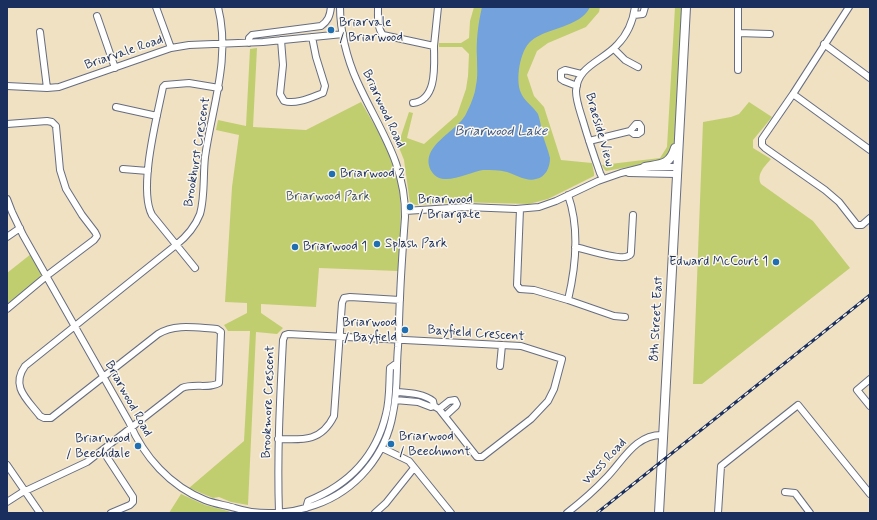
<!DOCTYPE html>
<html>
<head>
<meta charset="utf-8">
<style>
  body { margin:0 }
  #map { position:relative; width:877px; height:520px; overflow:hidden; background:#f0e1c2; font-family:Mynerve,sans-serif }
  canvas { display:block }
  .frame { position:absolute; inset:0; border:8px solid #1b2f5e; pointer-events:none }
</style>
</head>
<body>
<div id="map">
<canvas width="877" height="520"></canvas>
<div class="frame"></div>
</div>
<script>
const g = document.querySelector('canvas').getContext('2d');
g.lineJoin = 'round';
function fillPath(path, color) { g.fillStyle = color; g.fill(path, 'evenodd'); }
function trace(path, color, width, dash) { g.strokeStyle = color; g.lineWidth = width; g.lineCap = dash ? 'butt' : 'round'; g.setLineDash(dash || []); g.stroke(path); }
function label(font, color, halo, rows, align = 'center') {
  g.font = font + ' Mynerve,sans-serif'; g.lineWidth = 3; g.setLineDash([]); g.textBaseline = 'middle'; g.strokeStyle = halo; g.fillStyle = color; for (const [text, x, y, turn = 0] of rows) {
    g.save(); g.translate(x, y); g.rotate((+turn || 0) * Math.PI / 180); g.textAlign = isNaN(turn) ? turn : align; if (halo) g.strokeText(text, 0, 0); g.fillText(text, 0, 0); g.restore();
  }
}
fillPath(new Path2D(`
  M474,7H600L599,12L586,27L548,43L537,51L527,75L534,96L544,107L561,160L592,163L594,173V176L548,199L529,204L457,202L416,205L410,203L404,160L398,145L409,112L413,113L407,138L424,144L457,115L466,89L468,76L469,54L462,47H439V43H461L469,38L470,21Z
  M675,7H683L679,104L676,119L675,145L667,160L606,171L604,169L602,165L660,158L667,147Z
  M257,48L253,127L306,130L361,102C377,129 394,157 399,188C403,216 399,244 398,271L319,268L316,307L261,304V313L283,328L277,334L256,332L248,505L231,502L219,497L213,498L189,488L244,441L250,331H228L224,325L247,313V303L225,302L232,187L239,135L216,130L218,120L246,126L250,49Z
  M749,102L772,117L753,140V148L771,159C765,166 756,174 761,184L813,221L850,268L702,384H693L703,122L731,117L739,114Z
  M31,254L42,277L7,305V273Z
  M181,494L205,505L228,511L232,513H169Z`), '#c0ce70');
fillPath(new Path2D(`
  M482,7H590C580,28 547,27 531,41C520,50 515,80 521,93C524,101 533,106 538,114C540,120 541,126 542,132C544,141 548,149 550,158C550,167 546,177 536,179C527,182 516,175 507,172C499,170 491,170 483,170C469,172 442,188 432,172C417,147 457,132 466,114C470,106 475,95 476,85C478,77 477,67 477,58C476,41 478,24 482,7Z`), '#73a2dc');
const minor = new Path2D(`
  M156,7L171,48
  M378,7C378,16 377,28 383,35L434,46L438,7
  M849,7L793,94L762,139V145L765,148L825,190L839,202L857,225H862L870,218
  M634,15L643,14L645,7
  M97,16L115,68
  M40,32L47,88
  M738,33L770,34
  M281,40L283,65L280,94L284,101C296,105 312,97 323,93L325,86L316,57L312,37
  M249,43V38L252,35L321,26C328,21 330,16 331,7
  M824,44L870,78
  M614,49L625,60L638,67
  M738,70V7
  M7,86L47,88L59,87L171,48L189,45L263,42L343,34
  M577,86L564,81L561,79V72L565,70L581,74
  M793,94L870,150
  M413,103C438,100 434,64 434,46
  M116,107L157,116
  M7,124L47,121L52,122L56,126L60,170L66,189L82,215L95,232L97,236L94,240L49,274L7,309
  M589,141L630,131L634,134H638L641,132V127L639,124H636L630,131
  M123,169L148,171
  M629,173L676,174
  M603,179L600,173C594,156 588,138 583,121C580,111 576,101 576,91C577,66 603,61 617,45C627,35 633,21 635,7
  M7,199L12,212L23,235L129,422C144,457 170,486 205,500C215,504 225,505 235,508C260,516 290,514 315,505C356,491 386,455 393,413C398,391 396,369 398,347C399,331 399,314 400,298C401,271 403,244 405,217C406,163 378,128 357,81C347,59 340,31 340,7
  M520,209L517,285L520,289L534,290L568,300C576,266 580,229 568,195
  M405,211L466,207L516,209L539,207L556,201L598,181L621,173L645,167H677
  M7,237L20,228
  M575,247C585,249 621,261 628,256C631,255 631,254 631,251L633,215
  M195,268L152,215C138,189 157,117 163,87L165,85L189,83L219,88
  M568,300L614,316L625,317
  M500,366L502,345
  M870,379L857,390L870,406
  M396,392C408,393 423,393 433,401L434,406
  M439,409L449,401L455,400L457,404L456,406L445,416
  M278,439C303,440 321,442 334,416L342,303L344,298L350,297L400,300
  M382,448L409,461L451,513
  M103,451L133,497V502L130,505L111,513
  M7,465L40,513
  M785,492L795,493L810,513
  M7,502L21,493L87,462L182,388C193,383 210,389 219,383L221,332L217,329C197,328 176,323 158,334L51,418H44L40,416C28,400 10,387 25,366L176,245C186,237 195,227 200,214C205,197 203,175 205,157C212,107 231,58 218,7
  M306,508L308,501C348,485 376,457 386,414C390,399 389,383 390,368L397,363
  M279,513C277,455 280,398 283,340L285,335L288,334L521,346L562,359L554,389L548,401L531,419L482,457H477L439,409L434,406L431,407L418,402L395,400
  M375,513L386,503L414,468
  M567,513C581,502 594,491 606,478C623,461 635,434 663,435
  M718,513L721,466L798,405L870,494`);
const major = new Path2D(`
  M645,167C661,164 670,165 675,148
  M659,513L686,7`);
trace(minor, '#666d81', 8);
trace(major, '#666d81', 10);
trace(minor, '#fff', 6);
trace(major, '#fff', 8);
const rail = new Path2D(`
  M597,513L870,295`);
trace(rail, '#1b2f5e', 3);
trace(rail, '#fbf7ec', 1.5, [4.5]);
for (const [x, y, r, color] of [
  [331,30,4,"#1f6fb2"],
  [332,174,4,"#1f6fb2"],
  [410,207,4,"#1f6fb2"],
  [377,244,4,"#1f6fb2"],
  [295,247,4,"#1f6fb2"],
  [776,262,4,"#1f6fb2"],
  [405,330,4,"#1f6fb2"],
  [391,444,4,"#1f6fb2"],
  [138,446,4,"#1f6fb2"]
]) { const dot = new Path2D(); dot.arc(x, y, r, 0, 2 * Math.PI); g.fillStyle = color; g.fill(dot); trace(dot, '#fbf7ec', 1.5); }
label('13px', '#1b2f5e', '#fbf7ec', [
  ["Briarvale",339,23],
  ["/ Briarwood",339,38],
  ["Briarwood 2",340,174],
  ["Briarwood",418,200],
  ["/ Briargate",418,215],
  ["Splash Park",385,244],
  ["Briarwood 1",303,247],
  ["Edward McCourt 1",768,262,"right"],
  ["Briarwood",397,323,"right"],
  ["/ Bayfield",397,338,"right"],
  ["Briarwood",399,437],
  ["/ Beechmont",399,452],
  ["Briarwood",130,439,"right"],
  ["/ Beechdale",130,454,"right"]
], 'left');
label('13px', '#1b2f5e', '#fbf7ec', [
  ["Briarvale Road",124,53,-19],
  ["Briarwood Road",383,109,65],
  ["Braeside View",599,130,74],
  ["Brookhurst Crescent",198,152,-81],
  ["8th Street East",657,319,-87],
  ["Bayfield Crescent",476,334,4],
  ["Briarwood Road",128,399,61],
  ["Brookmore Crescent",269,402,-88],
  ["Wess Road",605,462,-47]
]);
label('13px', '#445762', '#fbf7ec', [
  ["Briarwood Park",328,197]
]);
label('italic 14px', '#3a578a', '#fbf7ec', [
  ["Briarwood Lake",501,132]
]);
</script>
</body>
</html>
